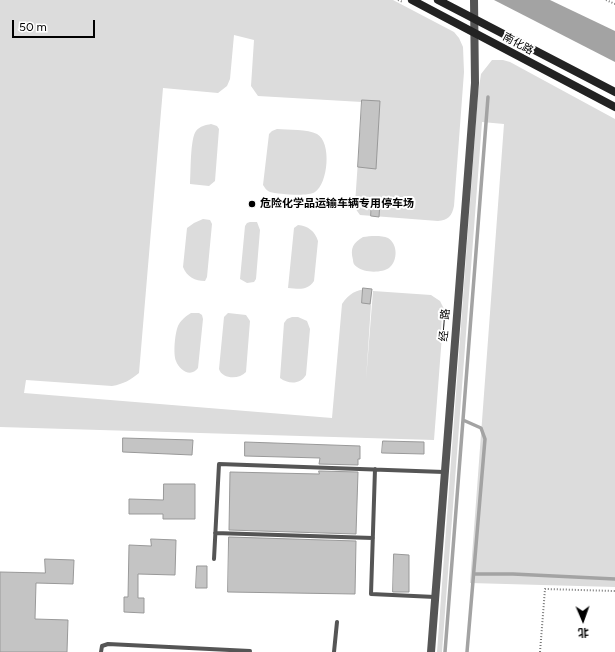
<!DOCTYPE html>
<html>
<head>
<meta charset="utf-8">
<style>
  body { margin:0 }
  #map { position:relative; width:615px; height:652px; overflow:hidden; background:#fff; font-family:Figtree,"Noto Sans SC",sans-serif }
  canvas { display:block }
  .north { position:absolute; left:563px; top:600px; width:40px; height:40px; -webkit-text-stroke:3px #fff; paint-order:stroke; rotate:178deg; font-size:11px; font-weight:700; line-height:16px; text-align:center; color:#000 }
  .north::after { content:''; display:block; margin:auto; width:14px; height:18px; background:#000; clip-path:polygon(50% 0,100% 100%,50% 72%,0 100%) }
  .scale { position:absolute; left:12px; top:20px; width:83px; height:18px; box-sizing:border-box; border:2px solid #000; border-top:0; padding-left:5px; font-size:12px; line-height:14px; white-space:nowrap; color:#000; -webkit-text-stroke:3px #fff; paint-order:stroke }
</style>
</head>
<body>
<div id="map">
<canvas width="615" height="652"></canvas>
<div class="north">北</div>
<div class="scale">50 m</div>
</div>
<script>
const g = document.querySelector('canvas').getContext('2d');
g.lineJoin = 'round';
function fillPath(path, color) { g.fillStyle = color; g.fill(path, 'evenodd'); }
function trace(path, color, width, dash) { g.strokeStyle = color; g.lineWidth = width; g.lineCap = dash ? 'butt' : 'round'; g.setLineDash(dash || []); g.stroke(path); }
function label(font, color, halo, rows, align = 'center') {
  g.font = font + ' Figtree,"Noto Sans SC",sans-serif'; g.lineWidth = 4; g.setLineDash([]); g.textBaseline = 'middle'; g.strokeStyle = halo; g.fillStyle = color; for (const [text, x, y, turn = 0] of rows) {
    g.save(); g.translate(x, y); g.rotate((+turn || 0) * Math.PI / 180); g.textAlign = isNaN(turn) ? turn : align; if (halo) g.strokeText(text, 0, 0); g.fillText(text, 0, 0); g.restore();
  }
}
fillPath(new Path2D(`
  M0,0H393L454,32L459,38L463,47L464,72L454,206C452,216 448,220 438,221L360,215L355,208V204L362,102L258,96L251,86L254,40L234,35L230,79L227,86L218,93L163,88L139,373C130,380 124,384 112,386L26,380L24,393L332,418L342,304C349,293 358,288 372,289L366,380L373,291L431,295L440,301L444,309L434,440L0,427Z
  M492,60H503L510,62L615,119V587L470,583L504,124L482,122L442,652H437L478,94L481,74Z
  M211,124L217,126L219,129L215,181L209,186L190,184C191,172 190,139 196,131C200,126 206,125 211,124Z
  M277,129C288,130 308,129 317,134C332,142 328,184 315,192C308,197 278,194 270,192C266,190 265,188 263,185L269,134L272,131Z
  M203,219L210,220L212,224L207,277L205,281C195,281 187,277 183,267L187,228L194,223Z
  M250,222H257L260,230L256,279L254,282L247,283L240,279L245,226L247,223Z
  M298,225C308,226 315,231 318,241L314,281C307,291 299,289 288,288L294,228Z
  M363,237C370,236 381,235 388,238C398,244 398,261 389,268C382,273 364,273 357,267C354,265 353,263 353,260C350,248 353,243 363,237Z
  M191,313H199L202,315L203,319L198,368C191,378 179,370 176,361C173,354 175,333 178,326C180,321 186,316 191,313Z
  M228,313L246,315L250,321L246,372C239,380 222,379 219,369L224,317Z
  M292,317H298L307,321L310,329L306,375C300,385 288,384 280,378L284,323L287,319Z`), '#dcdcdc');
fillPath(new Path2D(`
  M494,0H550L615,31V62Z`), '#a3a3a3');
trace(new Path2D(`
  M463,420L481,428L485,439L467,652
  M474,574H513L615,579
  M445,652L488,97`), '#a3a3a3', 3.5);
const building = new Path2D(`
  M362,100L380,101L376,169L358,167Z
  M372,201L380,202L379,217L371,216Z
  M363,288L372,289L370,304L362,303Z
  M123,438L193,440L192,455L123,452Z
  M383,441L424,442V454L382,453Z
  M245,442L360,446V459H358V465L319,464L320,458L245,456Z
  M319,471L358,472L356,534L229,530L230,472L319,474Z
  M164,484H195V519H163V514H129V499L163,500Z
  M229,537L356,541L355,594L228,592Z
  M151,539L176,540L175,575L138,574V598H144V613L124,612V597H128L129,545L151,546Z
  M394,554L409,555V592H393Z
  M45,559L74,560L73,584L36,583L35,619L68,620L67,652H0V572L45,573Z
  M197,566H207V588H196Z`);
fillPath(building, '#c4c4c4');
trace(building, '#999', 1);
trace(new Path2D(`
  M398,0L403,2
  M606,0L615,4
  M540,652L545,589L615,591`), '#777', 2, [1, 2]);
trace(new Path2D(`
  M375,469L371,594L435,597
  M215,533L373,538
  M214,559L219,464L444,472
  M101,652L102,646L108,644L250,651
  M334,652L337,622`), '#555', 4);
trace(new Path2D(`
  M431,652L475,83L474,0`), '#555', 8);
trace(new Path2D(`
  M412,0L615,107
  M438,0L615,92`), '#222', 8);
for (const [x, y, r, color] of [
  [252,204,4,"#000"]
]) { const dot = new Path2D(); dot.arc(x, y, r, 0, 2 * Math.PI); g.fillStyle = color; g.fill(dot); trace(dot, '#fff', 1.5); }
label('11px', '#000', '#fff', [
  ["南化路",518,44,28],
  ["经一路",445,325,-86]
]);
label('bold 11px', '#000', '#fff', [
  ["危险化学品运输车辆专用停车场",260,204]
], 'left');
</script>
</body>
</html>
